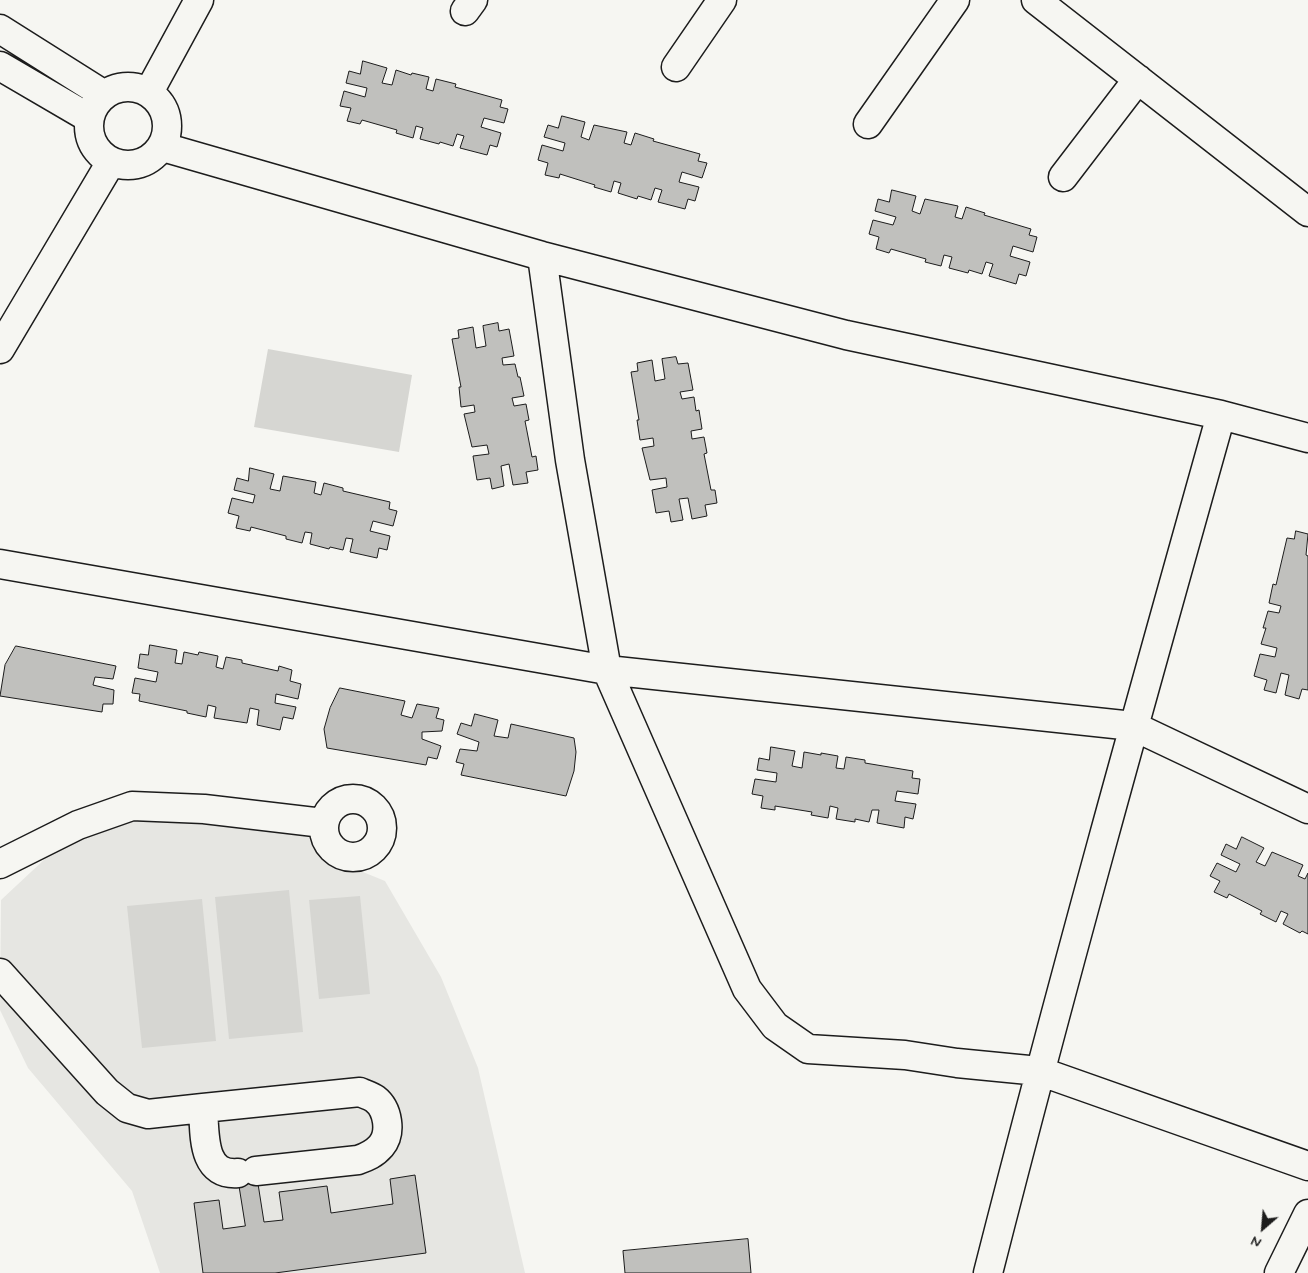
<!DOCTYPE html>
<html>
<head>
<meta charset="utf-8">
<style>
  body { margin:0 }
  #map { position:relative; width:1308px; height:1273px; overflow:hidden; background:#f6f6f2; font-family:Mynerve,sans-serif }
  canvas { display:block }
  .north { position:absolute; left:1238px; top:1203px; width:50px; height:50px; -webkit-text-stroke:4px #f6f6f2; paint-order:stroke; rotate:207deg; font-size:14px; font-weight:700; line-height:20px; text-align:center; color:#1c1c1c }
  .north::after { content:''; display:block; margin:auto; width:18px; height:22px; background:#1c1c1c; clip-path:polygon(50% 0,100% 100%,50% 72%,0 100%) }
</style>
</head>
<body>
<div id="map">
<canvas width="1308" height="1273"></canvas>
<div class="north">N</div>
</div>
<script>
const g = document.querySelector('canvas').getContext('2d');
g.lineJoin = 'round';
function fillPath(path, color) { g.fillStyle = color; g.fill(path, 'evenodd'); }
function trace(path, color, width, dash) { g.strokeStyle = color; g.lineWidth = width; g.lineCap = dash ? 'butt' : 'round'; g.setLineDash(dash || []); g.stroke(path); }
fillPath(new Path2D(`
  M153,808L326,832L331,859L385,881L441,977L478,1068L525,1273H160L132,1191L28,1068L0,1010L1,900L62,843Z`), '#e6e6e2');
fillPath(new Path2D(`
  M268,349L412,375L399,452L254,427Z
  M289,890L303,1032L229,1039L215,897Z
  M360,896L370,994L319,999L309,900Z
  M202,899L216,1041L142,1048L127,906Z`), '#d6d6d2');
const building = new Path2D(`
  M363,61L387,68L382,83L392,85L396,70L411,75L412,73L429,77L426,89L433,91L436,79L456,84L455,87L502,100L500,107L508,109L504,123L484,118L481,127L501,133L497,147L490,145L487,155L460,148L464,136L457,134L453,146L440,142L439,144L420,139L423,128L416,126L413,138L396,133L397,130L362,120L360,124L347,121L351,108L340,106L344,91L365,97L367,88L346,83L349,71L360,74Z
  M562,116L585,122L581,137L589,140L594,125L627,132L624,143L631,145L635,133L654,139L653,141L700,154L698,161L707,163L702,178L682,172L679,182L699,187L695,201L688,199L685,209L658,202L662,190L655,188L651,200L638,196L637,199L618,193L621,183L614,181L611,192L594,187L595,185L560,174L559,178L545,175L548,163L538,160L542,145L563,151L565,143L544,137L548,125L558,128Z
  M892,190L916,196L912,211L920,214L925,199L958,206L955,217L962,219L966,207L985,213L984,215L1031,229L1029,235L1037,237L1033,252L1013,246L1010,256L1030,262L1026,276L1019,274L1016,284L989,276L993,264L986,262L982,274L969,270L968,273L949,268L952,257L944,255L941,266L925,262L926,259L891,249L889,253L876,249L879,237L869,234L873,220L893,225L896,217L875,211L878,199L889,202Z
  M498,323L499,331L509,329L514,356L502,358L503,365L515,364L518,377H520L524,396L512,398L514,406L526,404L529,420L525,421L532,457L536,456L538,470L526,472L528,483L513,485L509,464L501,466L504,486L492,489L490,478L477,480L473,456L489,454L487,445L472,447L464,414L475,412L474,405L461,407L459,387H461L452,339L459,338L458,330L473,327L476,348L486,346L483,326Z
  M676,357L678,364L688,363L693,390L680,392L682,399L694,397L696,411L699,410L702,429L691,431L692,439L704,437L707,453L704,454L711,490H715L717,503L705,505L707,516L692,519L688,498L679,499L683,520L671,522L669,511L656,513L652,490L667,487L666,478L650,480L642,448L654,446L653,438L640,440L637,420H639L631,372L638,371L637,363L652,360L655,381L665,379L662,359Z
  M250,468L274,474L270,489L280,491L283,476L316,482L314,493L321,495L324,483L343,488V491L390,502L389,509L397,511L393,526L373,521L370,531L390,536L387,550L379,548L377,558L350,552L353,539L346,538L343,550L330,547L329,549L310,544L312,533L305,532L302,543L286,539V536L251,527L250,531L236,528L239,516L228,513L232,498L253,503L255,495L234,490L237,478L248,481Z
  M1296,531L1308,534L1306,555L1308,556V690L1302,689L1299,699L1285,695L1289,675L1281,673L1276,693L1264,690L1267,680L1254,676L1260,654L1275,657L1277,648L1261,644L1266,628H1263L1268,611L1279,613L1281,606L1269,603L1273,584L1276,585L1287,538L1294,539Z
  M150,645L177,650L175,663L182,664L184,652L198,655L199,652L218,656L216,667L223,669L226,657L242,660V663L278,671L279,666L292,670L290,681L301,684L298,699L276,694L275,703L296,707L293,719L283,717L280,730L257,725L259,710L250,708L247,723L214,718L216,707L208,705L206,717L187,713V711L139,701L140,694L132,693L135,678L156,682L158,672L138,668L140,654L148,655Z
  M16,646L116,666L113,679L95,677L93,685L114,690L113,704H103L102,712L0,696L5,665Z
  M340,688L405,701L401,715L412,718L417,704L439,708L436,718L444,720L442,731L422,732V739L441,746L437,759L428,757L426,765L327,748L324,729L330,708Z
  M475,714L498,720L494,736L508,738L511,724L574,738L576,752L574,771L566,796L461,775L464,764L456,762L460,749L477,751L479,742L457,734L461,723L471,726Z
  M771,747L795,751L792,766L802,768L804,752L821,755V753L838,756L836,768L844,769L846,757L865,760V763L913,771L912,778L920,779L918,794L897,791L895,801L916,804L913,819L905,817L904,828L877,823L879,810H872L869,822L855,819V822L836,819L838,808L830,806L828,818L811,815L812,812L775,806V810L761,808L763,796L752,794L755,779L776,782L777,773L757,770L759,758L769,760Z
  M1242,837L1264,848L1256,862L1265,866L1272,852L1303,865L1298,876L1305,879L1308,873V934L1302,931L1300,933L1283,924L1288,914L1281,911L1276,922L1260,914L1262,911L1229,894L1227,898L1214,892L1220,881L1210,876L1217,863L1236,872L1240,864L1221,855L1226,844L1236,849Z
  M236,1165L256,1171L264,1222L283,1220L279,1192L327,1186L331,1213L393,1204L390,1179L415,1175L426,1253L275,1273H203L194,1203L219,1200L223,1229L245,1226Z
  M748,1239L751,1273H625L623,1251Z`);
fillPath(building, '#c0c0bd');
trace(building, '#1c1c1c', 1);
const minor = new Path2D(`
  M1036,0L1308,212
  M465,11L473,0
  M0,29L103,94
  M0,66L89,118
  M676,67L722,0
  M89 126a39 39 0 1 1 78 0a39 39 0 1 1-78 0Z
  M149,92L199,0
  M868,124L955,0
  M163,147L542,256L846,335L1221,415L1308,438
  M1063,177L1138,79
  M542,256L570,460L607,670L747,989L775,1026L808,1049L905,1055L957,1063L1039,1071L1308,1166
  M0,349L111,162
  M0,564L607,670L1133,726L1308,809
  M324 828a29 29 0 1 1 58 0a29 29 0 1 1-58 0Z
  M0,864L78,825L132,806L204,809L323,823
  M0,973L107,1092L127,1108L148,1114L203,1108
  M238,1173C201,1176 205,1133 203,1108L360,1092C364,1094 371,1096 375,1099C388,1109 392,1133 381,1146C374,1154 367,1157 358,1160L256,1171
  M988,1273C1061,986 1141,700 1221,415
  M1279,1273L1308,1214`);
trace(minor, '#1c1c1c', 31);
trace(minor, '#f6f6f2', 28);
</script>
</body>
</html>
